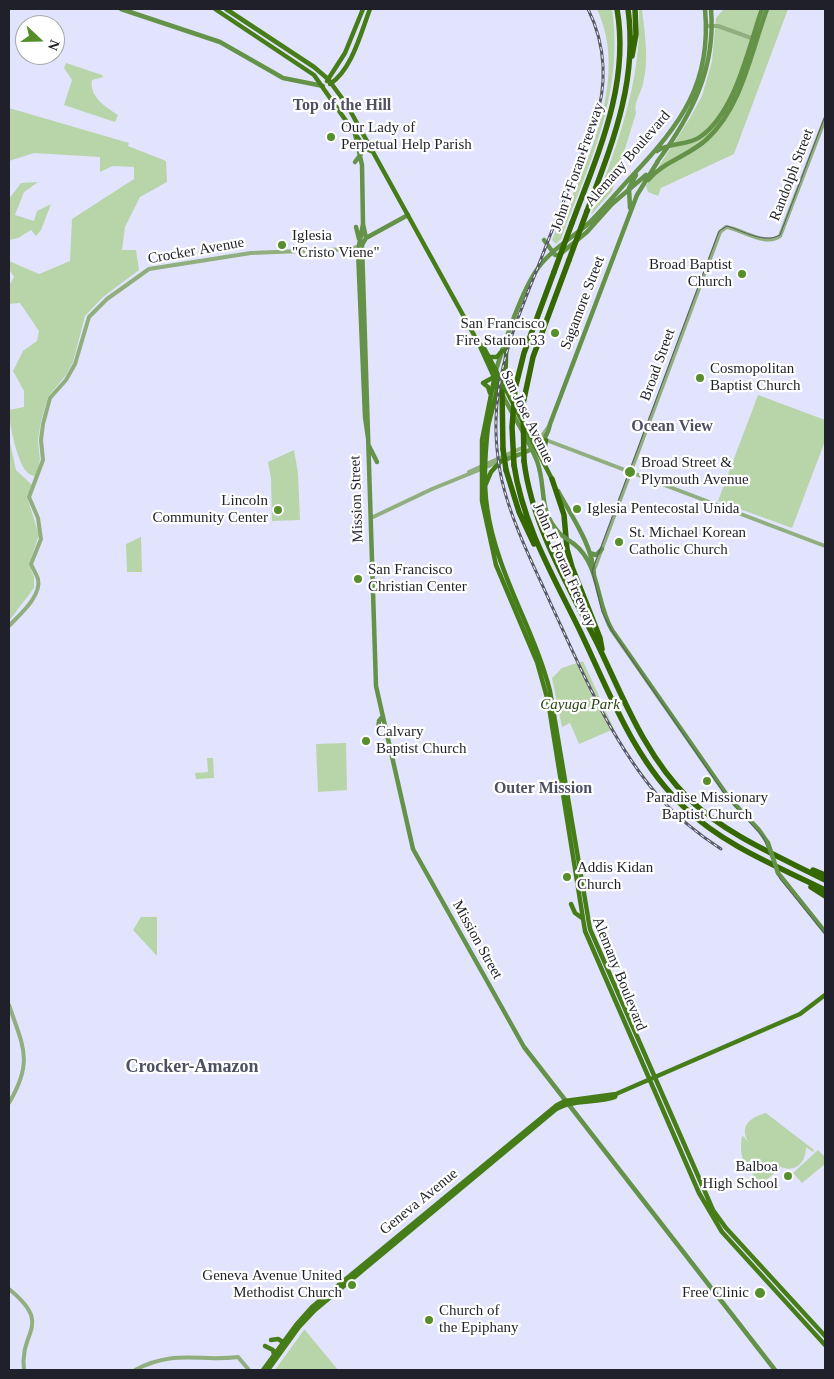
<!DOCTYPE html>
<html>
<head>
<meta charset="utf-8">
<style>
  body { margin:0 }
  #map { position:relative; width:834px; height:1379px; overflow:hidden; background:#e1e4fc; font-family:"Times New Roman",serif }
  canvas { display:block }
  .frame { position:absolute; inset:0; border:10px solid #1f2029; pointer-events:none }
  .north { position:absolute; left:15px; top:15px; width:50px; height:50px; box-sizing:border-box; background:#fff; border:1px solid #a5a6a9; border-radius:50%; rotate:111deg; font-size:14px; font-weight:700; line-height:20px; text-align:center; color:#1f2029 }
  .north::after { content:''; display:block; margin:auto; width:18px; height:22px; background:#558e2b; clip-path:polygon(50% 0,100% 100%,50% 72%,0 100%) }
</style>
</head>
<body>
<div id="map">
<canvas width="834" height="1379"></canvas>
<div class="frame"></div>
<div class="north">N</div>
</div>
<script>
const g = document.querySelector('canvas').getContext('2d');
g.lineJoin = 'round';
function fillPath(path, color) { g.fillStyle = color; g.fill(path, 'evenodd'); }
function trace(path, color, width, dash) { g.strokeStyle = color; g.lineWidth = width; g.lineCap = dash ? 'butt' : 'round'; g.setLineDash(dash || []); g.stroke(path); }
function label(font, color, halo, rows, align = 'center') {
  g.font = font + ' "Times New Roman",serif'; g.lineWidth = 4.5; g.setLineDash([]); g.textBaseline = 'middle'; g.strokeStyle = halo; g.fillStyle = color; for (const [text, x, y, turn = 0] of rows) {
    g.save(); g.translate(x, y); g.rotate((+turn || 0) * Math.PI / 180); g.textAlign = isNaN(turn) ? turn : align; if (halo) g.strokeText(text, 0, 0); g.fillText(text, 0, 0); g.restore();
  }
}
fillPath(new Path2D(`
  M597,9H612C624,94 590,161 561,239L556,244L552,240C583,172 631,82 597,9Z
  M724,9H788L734,154L661,188L658,196L648,192L646,186L690,118L702,96L712,61L716,18Z
  M639,10H642C645,33 649,60 643,84C641,93 633,104 636,113L612,191L591,215C616,148 642,83 639,10Z
  M66,63L102,75L103,77L92,80C89,97 106,107 118,115L115,122L64,105L72,80L64,68Z
  M9,108L129,143L128,146L166,161L167,182L140,197L125,227L122,250H136L139,270L103,297L85,316L73,362L66,375L48,397L41,421L38,440L40,460L36,477C32,475 28,474 26,471C17,461 9,423 9,410L24,407V391L13,371L23,351L37,341L39,331L20,303L9,304V286L14,277L9,269V261L39,274L70,261L72,219L134,179V167L113,166L100,172V157L34,153L9,161Z
  M38,182L24,192L15,215L34,221L37,211L51,204L41,230L36,236L31,230L18,238L9,240V199L21,183Z
  M758,395L825,420V441L792,528L718,501Z
  M9,438L16,470L32,485L27,497L39,535L29,564L34,577V588L9,621Z
  M294,450L298,473L300,520L272,521L271,478L268,462Z
  M141,537L142,572H127L126,544Z
  M583,661L614,729L579,744L570,723L562,727L552,678L562,668Z
  M346,743L347,790L318,792L316,744Z
  M207,758H213L214,778L196,779L195,773L208,772Z
  M141,917H157V956L133,930Z
  M766,1113L814,1150L813,1152L806,1147C806,1163 795,1174 779,1166L780,1168L762,1184C747,1169 738,1161 742,1136L744,1137L749,1143C738,1126 751,1117 766,1113Z
  M818,1150L825,1157V1164L802,1183L793,1173Z
  M304,1330H305L338,1370H275Z`), '#b8d4a9');
trace(new Path2D(`
  M706,26H718L754,39
  M546,440L825,546
  M532,443L542,436L550,425
  M469,472L524,447
  M371,518L432,489L501,461
  M595,567L720,232L726,227C742,229 765,247 780,236L825,119
  M9,626C19,615 42,596 38,579C36,573 33,569 31,564L41,539L38,518L29,497L43,460L41,440L43,424L50,398L66,380L75,364L89,317L107,299L149,269L251,253L351,249L360,246
  M9,1005C23,1047 34,1061 9,1103
  M9,1289C54,1326 19,1330 24,1370
  M135,1370C175,1349 199,1362 238,1357L249,1370`), '#90ae7e', 4);
trace(new Path2D(`
  M121,9L220,42L283,78L323,86
  M355,134L362,165L363,224L358,251L365,417L368,438
  M657,151C669,142 687,146 700,137C736,112 748,48 762,9
  M355,162L361,154
  M657,162C692,115 716,68 711,9
  M648,180C664,161 689,156 707,139C742,107 751,52 767,9
  M630,208L629,188L636,175
  M363,224L366,238L362,245L376,686L413,849L524,1047L775,1370
  M356,227L359,239
  M366,238L408,215
  M544,240L555,255H559L587,232L612,204L646,175
  M496,370C504,343 522,290 538,268C551,250 572,238 589,223C604,208 618,191 632,176C681,124 712,83 705,9
  M502,394C513,416 528,438 537,461C547,488 537,510 560,534
  M369,446L377,462
  M502,461C524,452 546,449 550,424L637,195L658,161
  M558,491C572,517 593,546 594,575
  M574,544C600,564 596,604 612,630L729,798L759,830L768,843
  M590,553L596,555L602,549
  M378,729L379,721L383,716
  M778,873L825,932`), '#659249', 4.5);
trace(new Path2D(`
  M215,9L314,75L365,148L371,151
  M226,9L314,67L328,79L347,105L479,344L483,346L491,361L552,479
  M327,81L345,53L363,9
  M330,84C352,70 361,32 370,9
  M479,344L494,377
  M489,357H497L502,351
  M496,370L482,440V501L496,565L537,662L548,701L585,931L699,1193L722,1232L825,1345
  M496,371C501,388 491,410 488,427C485,454 483,480 487,507C496,573 534,628 550,691L590,929L713,1210L726,1228L825,1336
  M490,393L488,387L483,383L494,377
  M495,399C508,382 506,360 506,339
  M543,458L546,440
  M485,486L491,472L501,461
  M571,904L575,913L582,918
  M271,1340L278,1339L283,1342
  M265,1346L273,1350L274,1355
  M263,1370L296,1325L312,1307L557,1105L565,1101L616,1094L800,1014L825,995
  M268,1370L299,1327L315,1310L555,1110C571,1099 596,1104 615,1097L616,1094`), '#467d18', 4.5);
trace(new Path2D(`
  M632,56L636,34L635,9
  M587,211C612,144 638,82 628,9
  M572,223C598,153 630,85 617,9
  M515,389L524,353L554,272
  M502,392L503,449
  M523,404L533,357L569,260
  M524,461C532,526 568,585 597,643C623,697 645,756 689,799C728,836 778,856 825,880
  M514,465C523,526 555,579 581,633C610,694 635,762 685,808C725,846 777,866 825,890
  M506,470L519,512L534,544
  M552,479L564,515L567,549L572,567L600,638L602,649
  M813,870L825,875
  M811,887L825,896`), '#356801', 5.5);
trace(new Path2D(`
  M825,116L780,235C764,244 743,231 727,226L719,231L592,571L602,612L612,631L728,799L763,837L780,879L825,934`), '#595a68', 1);
const rail = new Path2D(`
  M588,9C606,45 608,86 594,124C575,173 555,222 536,272C520,312 503,352 498,396C494,424 496,453 502,481C512,523 532,562 550,602C581,669 610,740 659,797C677,817 698,834 721,849`);
trace(rail, '#595a68', 3);
trace(rail, '#fff', 1, [4]);
trace(new Path2D(`
  M560,534L574,544
  M768,843L778,873`), '#659249', 4.5);
trace(new Path2D(`
  M569,260L587,211
  M554,272L572,223
  M523,404L524,461
  M503,449L506,470
  M514,465L512,427L515,389`), '#356801', 5.5);
for (const [x, y, r, color] of [
  [331,137,5,"#558e2b"],
  [282,245,5,"#558e2b"],
  [742,274,5,"#558e2b"],
  [555,333,5,"#558e2b"],
  [700,378,5,"#558e2b"],
  [630,472,6,"#558e2b"],
  [577,509,5,"#558e2b"],
  [278,510,5,"#558e2b"],
  [619,542,5,"#558e2b"],
  [358,579,5,"#558e2b"],
  [366,741,5,"#558e2b"],
  [707,781,5,"#558e2b"],
  [567,877,5,"#558e2b"],
  [788,1176,5,"#558e2b"],
  [352,1285,5,"#558e2b"],
  [760,1293,6,"#558e2b"],
  [429,1320,5,"#558e2b"]
]) { const dot = new Path2D(); dot.arc(x, y, r, 0, 2 * Math.PI); g.fillStyle = color; g.fill(dot); trace(dot, '#fff', 2); }
label('15px', '#1f2029', '#fff', [
  ["Our Lady of",341,128],
  ["Perpetual Help Parish",341,145],
  ["Iglesia",292,236],
  ["\"Cristo Viene\"",292,253],
  ["Broad Baptist",732,265,"right"],
  ["Church",732,282,"right"],
  ["San Francisco",545,324,"right"],
  ["Fire Station 33",545,341,"right"],
  ["Cosmopolitan",710,369],
  ["Baptist Church",710,386],
  ["Broad Street &",641,463],
  ["Plymouth Avenue",641,480],
  ["Lincoln",268,501,"right"],
  ["Community Center",268,518,"right"],
  ["Iglesia Pentecostal Unida",587,509],
  ["St. Michael Korean",629,533],
  ["Catholic Church",629,550],
  ["San Francisco",368,570],
  ["Christian Center",368,587],
  ["Calvary",376,732],
  ["Baptist Church",376,749],
  ["Paradise Missionary",707,798,"center"],
  ["Baptist Church",707,815,"center"],
  ["Addis Kidan",577,868],
  ["Church",577,885],
  ["Balboa",778,1167,"right"],
  ["High School",778,1184,"right"],
  ["Geneva Avenue United",342,1276,"right"],
  ["Methodist Church",342,1293,"right"],
  ["Free Clinic",749,1293,"right"],
  ["Church of",439,1311],
  ["the Epiphany",439,1328]
], 'left');
label('15px', '#1f2029', '#fff', [
  ["Alemany Boulevard",628,159,-49],
  ["John F Foran Freeway",578,167,-71],
  ["Randolph Street",792,175,-69],
  ["Crocker Avenue",196,251,-10],
  ["Sagamore Street",583,303,-69],
  ["Broad Street",658,365,-70],
  ["San Jose Avenue",527,417,64],
  ["Mission Street",357,499,-92],
  ["John F Foran Freeway",564,565,66],
  ["Mission Street",477,940,61],
  ["Alemany Boulevard",619,974,68],
  ["Geneva Avenue",419,1202,-39]
]);
label('italic 15px', '#274413', '#fff', [
  ["Cayuga Park",580,705]
]);
label('bold 16px', '#4d4f63', '#fff', [
  ["Top of the Hill",342,106],
  ["Ocean View",672,427],
  ["Outer Mission",543,789]
]);
label('bold 18px', '#4d4f63', '#fff', [
  ["Crocker-Amazon",192,1067]
]);
</script>
</body>
</html>
